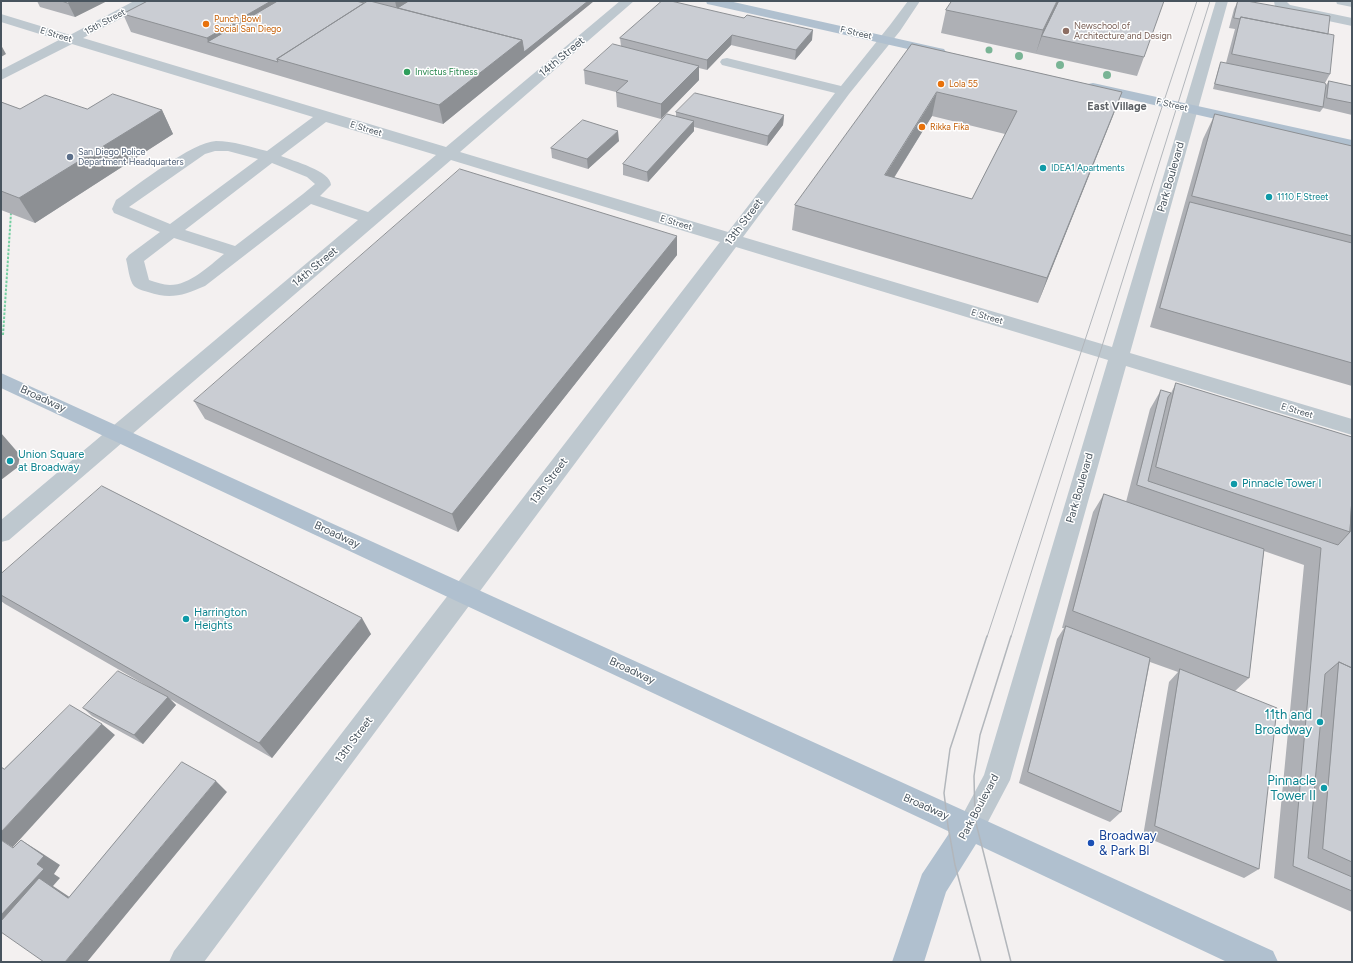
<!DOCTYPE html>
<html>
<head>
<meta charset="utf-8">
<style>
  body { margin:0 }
  #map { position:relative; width:1353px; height:963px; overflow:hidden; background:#f3f0f0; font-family:Figtree,sans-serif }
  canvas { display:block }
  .frame { position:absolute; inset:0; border:2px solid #48545e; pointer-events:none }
</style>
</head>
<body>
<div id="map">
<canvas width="1353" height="963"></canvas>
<div class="frame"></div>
</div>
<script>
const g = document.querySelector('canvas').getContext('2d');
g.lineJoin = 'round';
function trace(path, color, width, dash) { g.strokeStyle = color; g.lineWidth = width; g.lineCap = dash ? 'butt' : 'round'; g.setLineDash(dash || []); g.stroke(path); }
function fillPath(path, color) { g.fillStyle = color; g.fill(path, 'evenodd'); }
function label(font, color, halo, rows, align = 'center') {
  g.font = font + ' Figtree,sans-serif'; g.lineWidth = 3; g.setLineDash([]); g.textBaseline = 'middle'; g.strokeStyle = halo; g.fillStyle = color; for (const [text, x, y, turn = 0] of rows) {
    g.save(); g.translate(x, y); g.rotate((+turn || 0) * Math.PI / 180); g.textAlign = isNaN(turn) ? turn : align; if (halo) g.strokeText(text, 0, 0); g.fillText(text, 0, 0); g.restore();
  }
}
trace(new Path2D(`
  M3,335L11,213`), '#76cfa2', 2, [2.5, 1.5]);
fillPath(new Path2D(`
  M134,1H150L149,4L83,38L446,147L620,1H634L460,152L728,232L835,93L722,65L720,62L722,59L727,58L841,86L890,25L908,1H920L900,31L849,94L743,237L1112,347L1216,1H1228L1130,353L1352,419V435L1126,366L1010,780L980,837L970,841L960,837L956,827L984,775L1108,360L736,247L204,962H169L174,951L720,242L451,160L9,540L1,542V520L358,220L311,204L205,286C184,295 171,300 148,292C144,291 137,289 134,286C129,280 128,266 126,259L129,255L160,232L114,213L112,209L116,200C138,185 192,142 216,141C233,141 250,147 267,151L313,117L72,44L1,80V70L59,40L1,22V14L70,35ZM326,122L436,155L368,212L320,196L331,185C331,171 293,161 281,156ZM215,151H228L258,159L170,224L129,207L205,154ZM272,163L307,177L315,184L303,194L235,246L185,230ZM174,238L224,254C209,266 190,285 170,285C163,285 156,282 149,280L144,261Z
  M1274,1H1286L1290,5L1352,18V26L1281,11L1275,7Z
  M1336,1H1352V7L1337,4Z`), '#bec8cf');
fillPath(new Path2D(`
  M706,1H729L939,48L944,49L946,52L944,55L939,56L712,5L707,4Z
  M1093,83L1352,140V150L1088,90L1086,87L1088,84Z
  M1,373L1273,951L1278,962H1227L976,844L946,892L924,962H892L922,874L950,832L1,388Z`), '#b0c0cf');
trace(new Path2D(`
  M987,637L1197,1
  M1011,637L1210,1`), '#b2b6bb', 1);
trace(new Path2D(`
  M981,962L955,865L948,826L944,793L950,749L987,636
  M1011,962L975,819L974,776L980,735L1011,636`), '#b2b6bb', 1.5);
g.fillStyle = '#79b495';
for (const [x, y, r] of [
  [989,50,3.5],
  [1019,56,4],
  [1060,65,4],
  [1107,75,4]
]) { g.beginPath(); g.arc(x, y, r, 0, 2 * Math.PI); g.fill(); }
fillPath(new Path2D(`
  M37,1H107L75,17L40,7Z
  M148,1H594L443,124L131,32L123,14Z
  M662,1L812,40L795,60L731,45L707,70L699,68V80L661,119L617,107L616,92L585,84L584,70L621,46L620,38Z
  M952,1L1144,57L1137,76L941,33L946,10Z
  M1238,1H1247L1328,34L1330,74L1325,83L1326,85L1329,81L1352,86V115L1323,108L1320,112L1213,89L1219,67L1221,62L1226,63L1235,29L1229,28L1234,9Z
  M912,44L1122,92L1038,303L792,230L795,205ZM932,116L1005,134L972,199L894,178Z
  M1,102L20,109L162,110L173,134L35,223L1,210Z
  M676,112L784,115L783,125L767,146L694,127V131L648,182L623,175V164L676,117Z
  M1215,114L1352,146V386L1150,327L1203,139Z
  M619,141L588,169L552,158L551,148Z
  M677,236V255L458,532L205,419L194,401Z
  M1176,383L1352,437V912L1274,878L1304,565L1264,551L1249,678L1235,691L1259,869L1244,878L1143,836L1169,682L1178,672L1150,662L1121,812L1110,822L1019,783L1057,639L1064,628H1062L1093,512L1104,494L1126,502L1150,409L1161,390L1171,393Z
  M1,574L371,634L272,758L170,699L176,705L143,744L92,716L83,708L149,687L5,604L1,601Z`), '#aeb0b5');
fillPath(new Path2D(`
  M72,1H107L75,17L68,3Z
  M271,1H306L208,42L207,38Z
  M395,1H417L398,14Z
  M588,1H594L443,124L439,105L522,40Z
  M1057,1H1062L1042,36L1036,53L1043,30Z
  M813,30L812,40L795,60L796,50Z
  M732,35L731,45L707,70V60Z
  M1,45L6,54L1,57Z
  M699,66V80L661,119V104Z
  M937,92L932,116L880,200L885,175Z
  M1122,92L1113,116L1038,303L1047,278Z
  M162,110L173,134L35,223L19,198Z
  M784,115L783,125L767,146L768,136Z
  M694,121V131L648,182L647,172Z
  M618,131L619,141L588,169L587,159Z
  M677,236V255L458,532L452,514Z
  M1,433L20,455L18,467L1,480Z
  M362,618L371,634L272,758L259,743Z
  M168,697L176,705L143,744L134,735Z
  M102,724L115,735L13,847L30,858L1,840V832Z
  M216,781L227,792L87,962H65Z
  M21,840L37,850L60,865L54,874L60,878L53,886L83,906L1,924V915L37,864Z`), '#8d9094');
const building = new Path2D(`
  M62,1H72L68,3Z
  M148,1H271L207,38L123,14Z
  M278,1H356L364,3L277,59L278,62L208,42Z
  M368,1H370L522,40L439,105L277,59Z
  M409,1H588L524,52L522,40L398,8Z
  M662,1H671L744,18L747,15L813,30L796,50L732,35L707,60L620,38Z
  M952,1H1057L1043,30L946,10Z
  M1059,1H1164L1144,57L1042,36Z
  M1238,1H1247L1330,16L1328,34L1241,17L1240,19L1234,18Z
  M1241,17L1334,35L1330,74L1232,54Z
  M613,44L699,66L661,104L616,92L628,81L584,70Z
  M912,44L1122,92L1047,278L795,205ZM937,92L1017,111L972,199L885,175Z
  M1221,62L1325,83L1326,85L1323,107L1215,84Z
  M1329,81L1352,86V103L1327,98Z
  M695,93L784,115L768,136L676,112Z
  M113,94L162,110L19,198L1,191V102L20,109L45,95L87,109Z
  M667,114L694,121L647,172L623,164Z
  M1215,114L1352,146V236L1192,196Z
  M583,120L618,131L587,159L551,148Z
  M460,169L677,236L452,514L194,401Z
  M1190,202L1352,243V363L1160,308Z
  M1176,383L1352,437V497L1350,532L1156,467Z
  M1161,390L1171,393L1168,397L1148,481L1338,545L1350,532L1352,497V668L1339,662L1325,674L1308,858L1352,877V891L1293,866L1321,548L1137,485Z
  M102,486L362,618L259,743L1,595V574Z
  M1104,494L1264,549L1249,678L1073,611Z
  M1066,626L1150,658L1121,812L1028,772Z
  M1339,662L1352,668V862L1323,849Z
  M1180,669L1277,708L1259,869L1155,826Z
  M118,671L168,697L134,735L83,708Z
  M70,705L102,724L1,832V767L4,769Z
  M182,762L216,781L65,962H44L1,932V921L39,878L68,898Z
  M1,840L13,848L21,840L44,856L37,864L44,869L1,915Z`);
fillPath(building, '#cacdd3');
trace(building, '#8d9094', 1);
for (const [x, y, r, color] of [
  [206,24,4,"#e8710a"],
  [1066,31,4,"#8d6e63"],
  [407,72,4,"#2e9e5b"],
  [941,84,4,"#e8710a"],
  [922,127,4,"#e8710a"],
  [70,157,4,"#5c6f8a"],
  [1043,168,4,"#0f9aa8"],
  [1269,197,4,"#0f9aa8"],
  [10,461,4,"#0f9aa8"],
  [1234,484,4,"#0f9aa8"],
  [186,619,4,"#0f9aa8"],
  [1320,722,4,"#0f9aa8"],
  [1324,788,4,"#0f9aa8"],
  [1091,843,4,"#1a4fb4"]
]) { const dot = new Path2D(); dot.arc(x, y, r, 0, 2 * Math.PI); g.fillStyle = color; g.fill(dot); trace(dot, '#fff', 1.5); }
label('9px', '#c56008', '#fff', [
  ["Punch Bowl",214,19],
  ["Social San Diego",214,29],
  ["Lola 55",949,84],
  ["Rikka Fika",930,127]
], 'left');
label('9px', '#48545e', '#fff', [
  ["15th Street",105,22,-28],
  ["F Street",856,33,13],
  ["E Street",56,35,17],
  ["F Street",1172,105,13],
  ["E Street",366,129,17],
  ["E Street",676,223,17],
  ["E Street",987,317,17],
  ["E Street",1297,411,17]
]);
label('9px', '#785e54', '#fff', [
  ["Newschool of",1074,26],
  ["Architecture and Design",1074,36]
], 'left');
label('9px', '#27864d', '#fff', [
  ["Invictus Fitness",415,72]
], 'left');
label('9px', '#4e5e75', '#fff', [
  ["San Diego Police",78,152],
  ["Department Headquarters",78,162]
], 'left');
label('9px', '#0d838f', '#fff', [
  ["IDEA1 Apartments",1051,168],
  ["1110 F Street",1277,197]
], 'left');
label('11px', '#48545e', '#fff', [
  ["14th Street",562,57,-40],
  ["Park Boulevard",1171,177,-74],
  ["13th Street",744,222,-53],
  ["14th Street",315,267,-40],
  ["Broadway",43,399,25],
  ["13th Street",549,481,-53],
  ["Park Boulevard",1080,488,-74],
  ["Broadway",337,535,25],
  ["Broadway",632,671,25],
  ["13th Street",354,740,-53],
  ["Broadway",926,807,24],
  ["Park Boulevard",979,807,-62]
]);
label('bold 11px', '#5d6166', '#fff', [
  ["East Village",1117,107]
]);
label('11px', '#0d838f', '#fff', [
  ["Union Square",18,455],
  ["at Broadway",18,468],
  ["Pinnacle Tower I",1242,484],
  ["Harrington",194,613],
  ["Heights",194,626]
], 'left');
label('13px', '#0d838f', '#fff', [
  ["11th and",1312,715],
  ["Broadway",1312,730],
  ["Pinnacle",1316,781],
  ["Tower II",1316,796]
], 'right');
label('13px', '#164399', '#fff', [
  ["Broadway",1099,836],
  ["& Park Bl",1099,851]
], 'left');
</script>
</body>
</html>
